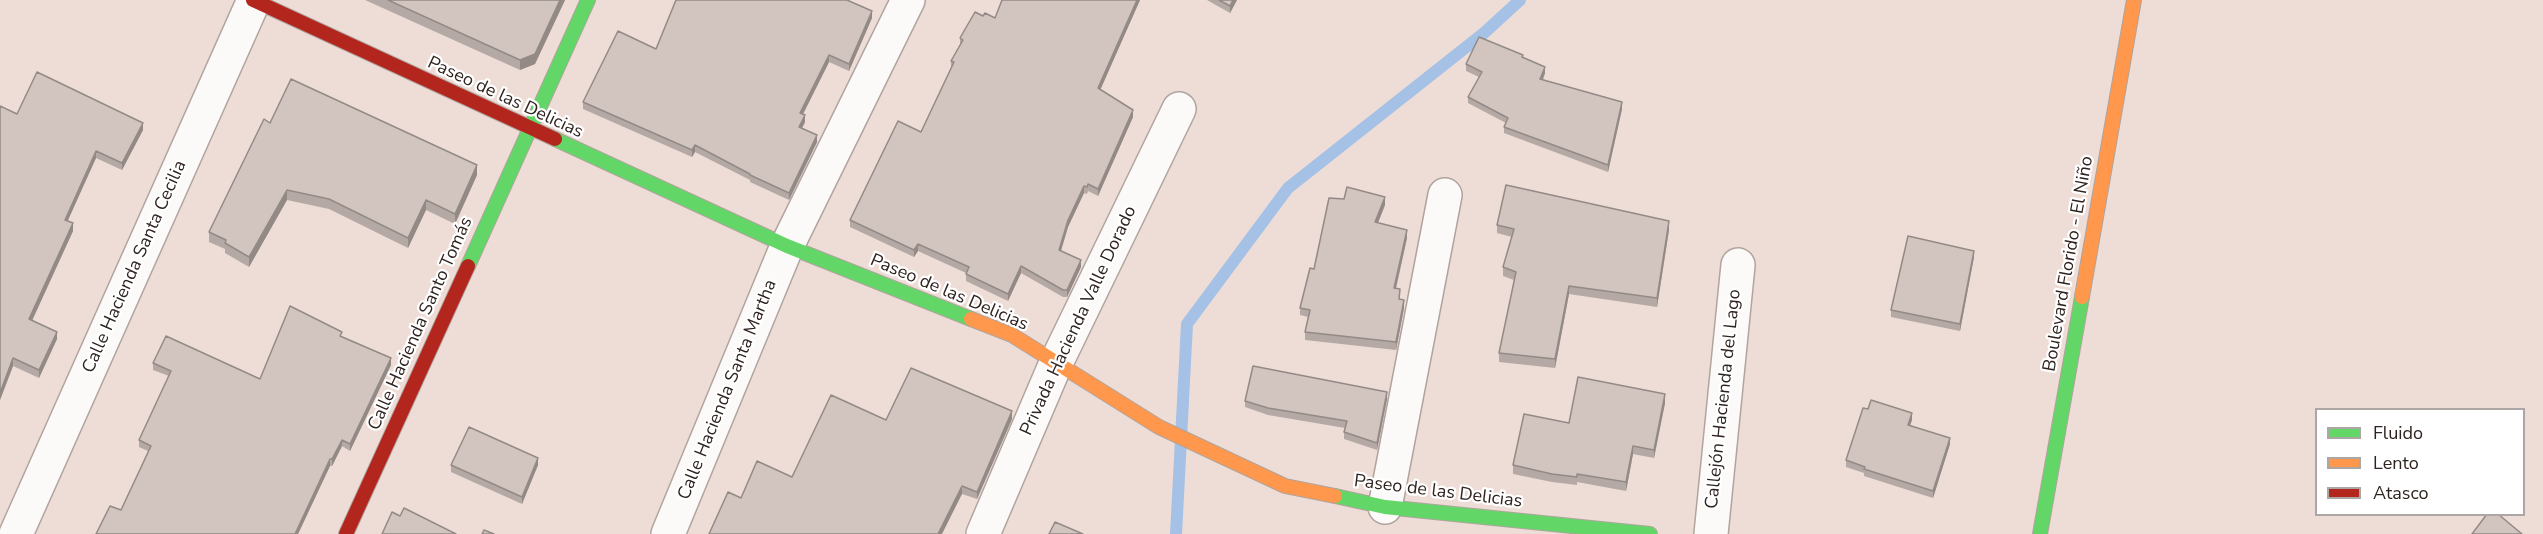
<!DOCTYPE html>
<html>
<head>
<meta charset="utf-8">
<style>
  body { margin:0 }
  #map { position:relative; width:2543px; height:534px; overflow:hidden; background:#eeddd6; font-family:"Nunito Sans",sans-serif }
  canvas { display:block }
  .legend { position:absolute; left:2315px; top:408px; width:210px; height:108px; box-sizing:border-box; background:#fff; border:2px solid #aca7a5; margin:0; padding:8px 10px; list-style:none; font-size:18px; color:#2f231f }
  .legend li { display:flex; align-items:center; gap:12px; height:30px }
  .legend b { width:30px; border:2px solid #aca7a5 }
</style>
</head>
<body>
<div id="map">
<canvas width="2543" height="534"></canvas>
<ul class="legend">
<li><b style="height:8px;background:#63d668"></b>Fluido</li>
<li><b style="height:8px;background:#ff974d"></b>Lento</li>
<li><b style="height:8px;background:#b3261e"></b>Atasco</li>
</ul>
</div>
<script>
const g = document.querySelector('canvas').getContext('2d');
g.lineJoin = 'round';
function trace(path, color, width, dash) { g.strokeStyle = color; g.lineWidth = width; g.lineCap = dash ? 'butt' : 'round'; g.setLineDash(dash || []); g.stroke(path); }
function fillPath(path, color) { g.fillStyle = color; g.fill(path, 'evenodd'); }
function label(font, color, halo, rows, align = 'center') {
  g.font = font + ' "Nunito Sans",sans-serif'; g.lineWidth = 4.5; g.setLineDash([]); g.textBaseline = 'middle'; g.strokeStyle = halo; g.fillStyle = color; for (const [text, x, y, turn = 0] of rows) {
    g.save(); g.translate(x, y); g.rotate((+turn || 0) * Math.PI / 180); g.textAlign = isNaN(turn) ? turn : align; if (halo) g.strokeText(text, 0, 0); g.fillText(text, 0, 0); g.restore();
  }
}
trace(new Path2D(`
  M1176,534L1187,324L1288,188L1484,33L1520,0`), '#a5c1e5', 12);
const street = new Path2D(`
  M1385,507L1445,195
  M16,534L254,0
  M668,534L787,246L908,0
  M983,534L1056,363L1179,109
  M1711,534L1738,265`);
const fast = new Path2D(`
  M555,139L787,246L971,319
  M468,266L588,0
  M1335,496L1385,507L1650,534
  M2040,534L2082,297`);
const slow = new Path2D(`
  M2082,297L2134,0
  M971,319L1012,335L1159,427L1285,486L1335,496`);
const jam = new Path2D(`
  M253,0L555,139
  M346,534L468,266`);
trace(street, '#b0a49e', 36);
trace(fast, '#b0a49e', 16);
trace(slow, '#b0a49e', 16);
trace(jam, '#b0a49e', 16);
trace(street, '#fcfaf9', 33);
trace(fast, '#63d668', 14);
trace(slow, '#ff974d', 14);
trace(jam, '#b3261e', 14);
fillPath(new Path2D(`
  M365,0H565L535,64L520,70Z
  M1002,0H1140L1100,90L1133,117L1098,196L1088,191L1087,194L1084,193L1068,227L1061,251L1081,267L1067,297H1063L1021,273L1008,301L966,281V273L918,251L914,257L850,227V220L921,132L951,68V61L960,44V38L983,16L995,18Z
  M1207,0H1237L1230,13Z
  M872,18L849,71L829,62L803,114L805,122L802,128L817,142L789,200L750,182V180L695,152L692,157L583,109V102L656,49Z
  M1523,57L1545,73L1543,80L1622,109L1608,172L1504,133V127L1506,123L1468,103V97L1479,77L1466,71V64Z
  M17,114L143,130L122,170L96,158L67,221L73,231L32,321L57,339L39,378L13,366L0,400Z
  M270,123L477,175L455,224L426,210L408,248L329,209L287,200L249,267L225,253V249L209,242V232Z
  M1385,205L1378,223L1407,238L1396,289L1404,308L1396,350L1305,340V332L1308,317L1300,315V308Z
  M1497,225L1669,230L1657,307L1569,294L1555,368L1499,362V353L1514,280L1503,276V267L1512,237L1497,233Z
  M1974,257L1960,331L1891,317V310Z
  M342,337L391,365L350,451L342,446L332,466H330L298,534H96L121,510L148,451L139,447V440L169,376L153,370V363L260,379Z
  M1387,399L1377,450L1344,439V432L1345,428L1268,415L1245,407V401Z
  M1665,403L1654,458L1633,454L1626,491L1577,482V485L1552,482L1513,474V465L1569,423Z
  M1012,419L977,499L962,494L741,498L792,477L886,420Z
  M1912,420L1910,425L1950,444L1933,498L1864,476V473L1846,467V460Z
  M451,465H538L522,504L451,472Z`), '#b5a9a5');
fillPath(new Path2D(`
  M560,0H565L535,64L520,70V60Z
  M1137,0H1140L1098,95V88Z
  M1233,0H1237L1230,13V6Z
  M872,11V18L849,71V64Z
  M829,55V62L800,120V113Z
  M1545,67V73L1540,86V79Z
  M1622,102V109L1608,172V165Z
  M1133,110V117L1098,196V189Z
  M805,115V122L799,134V127Z
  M143,123V130L122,170V163Z
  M817,135V142L789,200V193Z
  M695,145V152L692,157V150Z
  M96,151V158L65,227V220Z
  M477,165V175L455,224V214Z
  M1084,186V193L1068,227L1059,257V250L1068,220Z
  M287,190V200L249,267V257Z
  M1385,197V205L1375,230V222Z
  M426,200V210L408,248V238Z
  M1669,221V230L1657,307V298Z
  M73,223V231L29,327V319Z
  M1407,230V238L1394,296V288Z
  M918,244V251L914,257V250Z
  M1974,251V257L1960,331V324Z
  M1081,260V267L1067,297V290Z
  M1021,266V273L1008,301V294Z
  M1569,286V294L1555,368V359Z
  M1404,300V308L1396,350V342Z
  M57,332V339L39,378V370Z
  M13,358V366L0,400V393Z
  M391,358V365L350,451V444Z
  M1387,392V399L1377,450V443Z
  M1665,394V403L1654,458V450Z
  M1012,411V419L977,499V492Z
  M1912,413V420L1908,431V425Z
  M1950,438V444L1933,498V491Z
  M342,440V446L332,466V459Z
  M1633,446V454L1626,491V482Z
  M538,458V465L522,504V497Z
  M330,459V466L298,534H295Z
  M962,486V494L942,534H938Z`), '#938a86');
const building = new Path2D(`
  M388,0H560L535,54L520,60Z
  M676,0H847L872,11L849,64L829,55L800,113L805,115L799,127L817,135L789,193L750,175V174L695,145L692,150L583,102L618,31L656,49Z
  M1002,0H1137L1098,88L1133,110L1098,189L1088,184L1087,187L1084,186L1068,220L1059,250L1081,260L1067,290H1063L1021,266L1008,294L966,274L969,267L918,244L914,250L850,220L898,121L921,132L954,62L951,61L963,40L960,38L975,12L983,16L985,13L995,18Z
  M1219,0H1233L1230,6Z
  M1479,37L1523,55L1522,57L1545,67L1540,79L1622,102L1608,165L1504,127L1508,118L1468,97L1482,72L1466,64Z
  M37,72L143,123L122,163L96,151L65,220L73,223L29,319L57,332L39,370L13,358L0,393V106L17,114Z
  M291,79L477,165L455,214L426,200L408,238L329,199L287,190L249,257L225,243L226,240L209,232L264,119L270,123Z
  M1506,185L1669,221L1657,298L1569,286L1555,359L1499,353L1516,272L1503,267L1514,229L1497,225Z
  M1347,187L1385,197L1375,222L1407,230L1394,288L1400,289L1399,299L1404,300L1396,342L1305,332L1310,310L1300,308L1310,268L1314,269L1329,198L1344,199Z
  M1908,236L1974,251L1960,324L1891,310Z
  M290,306L342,332L340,336L391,358L350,444L342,440L332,459H330L295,534H96L110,506L121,510L151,446L139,440L171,371L153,363L166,336L260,379Z
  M1253,366L1387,392L1377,443L1344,432L1347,421L1268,408L1245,401Z
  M911,368L1012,411L977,492L962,486L938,534H709L728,492L741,498L757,461L792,477L831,395L886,420Z
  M1578,377L1665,394L1654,450L1633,446L1626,482L1577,474V477L1552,474L1513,465L1524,414L1569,423Z
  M1871,400L1912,413L1908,425L1950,438L1933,491L1864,469L1865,467L1846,460L1863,408L1868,409Z
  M469,427L538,458L522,497L451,465Z
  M404,508L456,534H382L392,512L400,516Z
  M2487,514H2498L2522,534H2472Z
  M1055,522L1083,534H1049Z
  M484,530L494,534H482Z`);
fillPath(building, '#d2c5c0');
trace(building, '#938a86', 1.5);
label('18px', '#2f231f', '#fff', [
  ["Paseo de las Delicias",505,98,25],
  ["Boulevard Florido - El Niño",2069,264,-80],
  ["Calle Hacienda Santa Cecilia",135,267,-66],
  ["Paseo de las Delicias",949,293,23],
  ["Privada Hacienda Valle Dorado",1079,321,-65],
  ["Calle Hacienda Santo Tomás",421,324,-66],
  ["Calle Hacienda Santa Martha",728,390,-68],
  ["Callejón Hacienda del Lago",1724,399,-84],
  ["Paseo de las Delicias",1438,492,7]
]);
</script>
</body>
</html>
